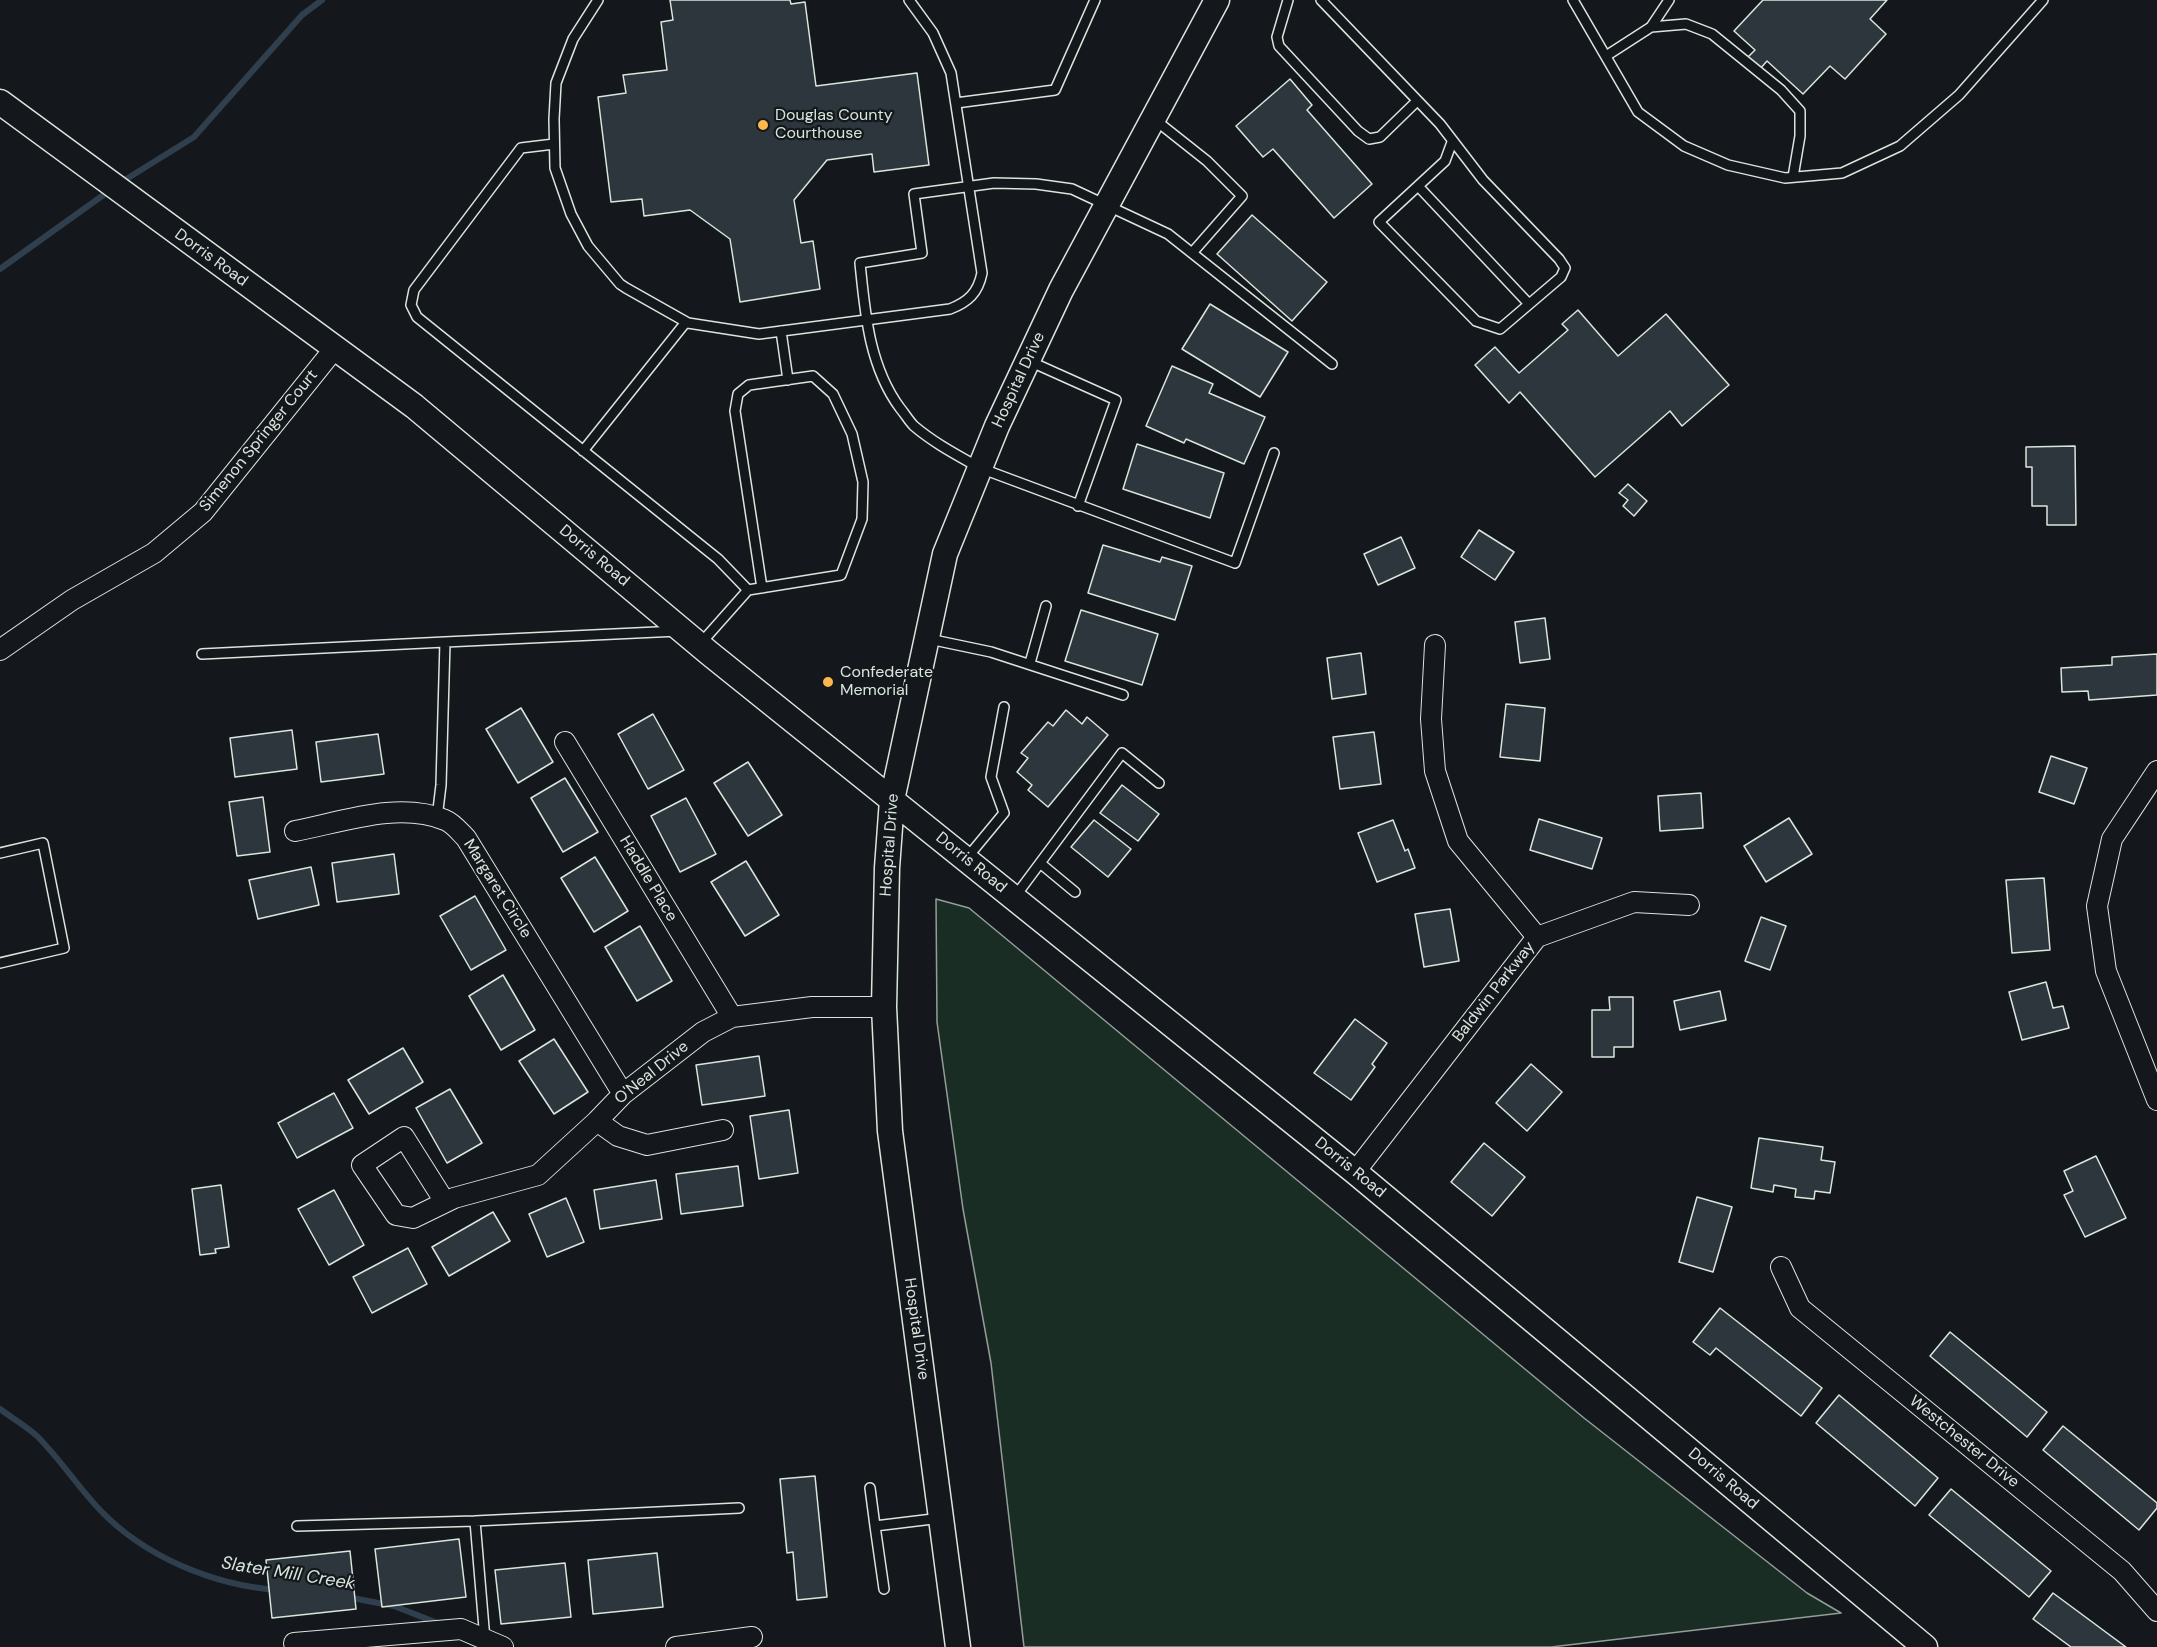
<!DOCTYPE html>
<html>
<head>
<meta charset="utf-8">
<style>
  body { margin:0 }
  canvas { display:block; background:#14181c }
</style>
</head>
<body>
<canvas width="2157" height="1647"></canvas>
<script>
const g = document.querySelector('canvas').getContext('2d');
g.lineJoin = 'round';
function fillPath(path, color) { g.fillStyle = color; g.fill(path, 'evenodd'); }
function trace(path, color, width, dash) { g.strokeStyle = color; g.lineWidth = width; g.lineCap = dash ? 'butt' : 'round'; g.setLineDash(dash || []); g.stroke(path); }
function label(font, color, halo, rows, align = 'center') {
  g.font = font + ' "DM Sans",sans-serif'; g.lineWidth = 4.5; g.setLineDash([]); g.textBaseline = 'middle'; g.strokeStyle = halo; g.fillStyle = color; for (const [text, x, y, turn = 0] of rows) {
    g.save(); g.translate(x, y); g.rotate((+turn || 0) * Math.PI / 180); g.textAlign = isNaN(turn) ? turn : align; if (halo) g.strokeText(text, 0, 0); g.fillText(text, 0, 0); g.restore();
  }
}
const green = new Path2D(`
  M936,899L969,908L1584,1418L1807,1593L1841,1613L1551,1647H1024L991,1363L963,1209L937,1022Z`);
fillPath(green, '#1a2d24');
trace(green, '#939e99', 1.5);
trace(new Path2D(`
  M120,183L194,137L302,15L322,0
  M0,269L109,191
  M0,1409C12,1418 26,1426 37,1436C60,1459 78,1487 100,1510C145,1557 213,1585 277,1590
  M347,1597L394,1606L440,1624`), '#2f3f4d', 6);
const building = new Path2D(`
  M670,0H790L791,4L805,2L816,86L917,73L929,165L874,172L872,154L827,160L794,200L801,243L813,241L820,289L740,302L730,239L690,210L644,216L642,199L611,202L598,97L626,93L623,75L667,70L661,22L673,20Z
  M1763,0H1887L1870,19L1886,34L1845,79L1830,66L1803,94L1767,61L1759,70L1746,59L1755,50L1734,31Z
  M1290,79L1312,105L1307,110L1372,184L1334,218L1273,149L1263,157L1236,126Z
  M1252,215L1327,282L1292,321L1217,254Z
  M1210,304L1288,352L1260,397L1182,349Z
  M1578,310L1618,356L1666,314L1729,385L1682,426L1670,411L1595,477L1520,392L1509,403L1475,365L1495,347L1519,373L1568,330L1562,324Z
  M1172,366L1213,384L1209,393L1265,417L1244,464L1186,439L1184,443L1146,426Z
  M1137,444L1224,473L1210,518L1123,489Z
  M2075,446L2076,525H2047V506H2032V467H2026V447Z
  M1628,484L1647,501L1634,516L1623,506L1628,500L1619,493Z
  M1479,530L1514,552L1495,580L1461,557Z
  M1401,537L1415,568L1378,585L1364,554Z
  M1103,545L1160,562L1162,557L1192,566L1175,620L1088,593Z
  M1081,610L1158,634L1142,685L1065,661Z
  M1545,618L1550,659L1520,663L1515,622Z
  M1361,653L1366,694L1332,699L1327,658Z
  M2157,654V695L2089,700L2088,691L2062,692L2061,668L2112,665V657Z
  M1506,704L1545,708L1540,761L1500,757Z
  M521,708L553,762L518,783L486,729Z
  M1066,710L1082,724L1087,717L1108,735L1048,807L1028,790L1032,785L1017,772L1028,758L1021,753L1048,722L1053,726Z
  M653,714L684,770L648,789L618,734Z
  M292,730L297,769L235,777L230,738Z
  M1374,732L1381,784L1340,789L1333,737Z
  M378,734L384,774L321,782L316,742Z
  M2051,756L2087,768L2074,804L2039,792Z
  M748,762L782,815L748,836L714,783Z
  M565,778L598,832L563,852L531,798Z
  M1122,785L1159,814L1138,841L1100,813Z
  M1701,793L1703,828L1660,831L1658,796Z
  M263,797L270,852L237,856L229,802Z
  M686,798L716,854L680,872L651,816Z
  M1789,818L1812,854L1766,882L1744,846Z
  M1539,819L1602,838L1592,869L1530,850Z
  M1094,820L1131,849L1108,877L1071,847Z
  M1393,820L1405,851L1408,849L1415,868L1377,882L1358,833Z
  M394,854L399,894L337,902L332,863Z
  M595,857L628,911L594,932L561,878Z
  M746,861L779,915L745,936L711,882Z
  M311,867L319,905L258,919L249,880Z
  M2044,878L2050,950L2012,953L2006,880Z
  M475,896L506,950L471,970L440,916Z
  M1450,909L1459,961L1424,967L1415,914Z
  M1761,917L1786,926L1770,970L1745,961Z
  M640,926L672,981L637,1001L605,947Z
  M503,975L535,1030L501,1050L469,996Z
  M2046,982L2053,1008L2063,1006L2069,1028L2022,1040L2009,992Z
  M1720,991L1726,1020L1680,1030L1674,1001Z
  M1609,997H1633V1047H1614V1057H1592V1010H1610Z
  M1355,1019L1387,1043L1372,1064L1375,1067L1351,1100L1314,1073Z
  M554,1039L588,1092L554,1114L519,1061Z
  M403,1048L423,1082L369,1114L348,1080Z
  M759,1056L765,1096L702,1105L696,1065Z
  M1531,1064L1562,1092L1527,1131L1496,1103Z
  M450,1089L482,1143L447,1163L416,1108Z
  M334,1093L353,1128L297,1158L278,1123Z
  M789,1110L798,1173L759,1179L750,1116Z
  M1759,1138L1823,1147L1821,1160L1835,1162L1830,1193L1815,1191L1814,1199L1795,1197L1796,1189L1774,1185L1773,1192L1751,1188Z
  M1484,1143L1525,1177L1492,1216L1451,1182Z
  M2096,1156L2126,1218L2085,1237L2064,1195L2073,1191L2064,1171Z
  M738,1166L743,1206L681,1214L676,1174Z
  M656,1180L662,1219L600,1229L594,1190Z
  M221,1185L229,1247L215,1249L216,1253L200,1255L192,1189Z
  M334,1190L364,1245L329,1265L298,1209Z
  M1697,1197L1732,1207L1713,1272L1679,1262Z
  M566,1198L584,1242L547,1257L529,1214Z
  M493,1212L510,1241L449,1276L432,1247Z
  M408,1248L427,1284L372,1313L353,1277Z
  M1720,1308L1822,1388L1801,1416L1716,1348L1710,1355L1693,1342Z
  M1950,1332L2047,1412L2027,1437L1930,1356Z
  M1839,1395L1938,1478L1915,1506L1816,1423Z
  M2063,1426L2157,1503V1508L2139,1530L2043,1450Z
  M815,1476L827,1597L797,1600L793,1552L787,1553L780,1479Z
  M1951,1489L2051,1571L2029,1597L1929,1515Z
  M459,1539L466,1597L382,1607L375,1549Z
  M350,1551L356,1609L272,1618L266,1560Z
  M657,1553L663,1607L593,1614L588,1560Z
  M565,1563L571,1617L501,1624L495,1570Z
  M2053,1593L2126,1647H2071L2033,1619Z`);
fillPath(building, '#2c363c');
trace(building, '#d8e6dc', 1.5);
const service = new Path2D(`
  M598,0L573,39L556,83L554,119L555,168L571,214L588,246L620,284L626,288L688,323L759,334L950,309C968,302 978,293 982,273L951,73L933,33L909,0
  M1288,0L1277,37L1279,46L1358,131L1369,139L1380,137L1417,101
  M1321,0L1440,124L1483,180L1559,259L1565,268L1561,277L1500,329L1476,321L1379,222L1445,161L1452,142
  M1573,0L1638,112L1684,146L1728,165L1785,178L1842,173L1900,146L1959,95L2043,0
  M1651,27L1669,0
  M1606,56L1651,27L1686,24L1712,34L1781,90L1800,111V136L1793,177
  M956,103L1055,90L1095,0
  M1154,119L1207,161L1242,196L1192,253
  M554,144L521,148L414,290L411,305L417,317L718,559L748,590
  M1418,186L1529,304
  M781,331L788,380
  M1029,361L1116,400L1078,506
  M583,451L686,322
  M1274,453L1235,563L980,468C957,455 934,443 914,426C909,421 905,414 900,408C869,366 865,313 860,263L922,253L914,194L994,183L1036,184L1072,189L1168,234L1332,364
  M929,639L991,652L1123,695
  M701,643L748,590L841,575L862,519L863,482L852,434L833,394L813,376L749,385L738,394L735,411L762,588
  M202,654L445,642
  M1030,663L1046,606
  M437,818L441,785L445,642L678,631
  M0,853L43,843L64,948L0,963
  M966,859L1004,813L991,777L1004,707
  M1040,863L1075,892
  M1014,898L1122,753L1159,783
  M870,1488L875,1526
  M475,1521L485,1640
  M297,1526L475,1521L739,1508
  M884,1589L875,1526L941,1518`);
const minor = new Path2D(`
  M1435,645L1431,719L1435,771L1458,841L1537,937
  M0,650L72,600L154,553L203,512L335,348
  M565,742L732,1017
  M2157,771L2112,839L2097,906L2106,971L2157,1100
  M295,831C342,822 399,801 445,820C453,823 460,832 466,838L623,1094
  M597,1121L618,1136L647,1145L723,1130
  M1355,1172L1537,937L1634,902L1689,905
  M445,1202L404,1137L362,1165L396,1215L413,1218L454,1198L538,1175L597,1121L623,1094L703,1032L732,1017L812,1007H884
  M1781,1267L1800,1308L2122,1571L2157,1611
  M294,1643L461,1629L503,1647
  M676,1647L752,1637`);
const tertiary = new Path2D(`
  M0,102L414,406L709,653L1355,1172L1925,1647
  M958,1647L890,1131L884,1007L887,868L892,800L945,554L997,426L1061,290L1217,0`);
trace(service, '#d8e6dc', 12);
trace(minor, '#d8e6dc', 22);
trace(tertiary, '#d8e6dc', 27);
trace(service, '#14181c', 9);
trace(minor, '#14181c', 20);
trace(tertiary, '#14181c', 24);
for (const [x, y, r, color] of [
  [763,125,6,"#ffb74d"],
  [828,682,6,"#ffb74d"]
]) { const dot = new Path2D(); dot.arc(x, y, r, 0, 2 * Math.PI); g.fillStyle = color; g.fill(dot); trace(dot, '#14181c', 2); }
label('16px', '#d8e6dc', '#14181c', [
  ["Douglas County",775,116],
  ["Courthouse",775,134],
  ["Confederate",840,673],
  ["Memorial",840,691]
], 'left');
label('16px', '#d8e6dc', '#14181c', [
  ["Dorris Road",211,258,36],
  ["Hospital Drive",1019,380,-65],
  ["Simenon Springer Court",259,441,-51],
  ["Dorris Road",594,556,40],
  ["Hospital Drive",890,845,-86],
  ["Dorris Road",971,863,39],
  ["Haddle Place",648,879,59],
  ["Margaret Circle",497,889,58],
  ["Baldwin Parkway",1494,992,-52],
  ["O'Neal Drive",652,1073,-39],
  ["Dorris Road",1350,1168,39],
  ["Hospital Drive",916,1329,82],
  ["Westchester Drive",1964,1442,39],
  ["Dorris Road",1723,1479,40]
]);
label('italic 18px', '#d8e6dc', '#14181c', [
  ["Slater Mill Creek",288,1574,9]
]);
</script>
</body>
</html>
